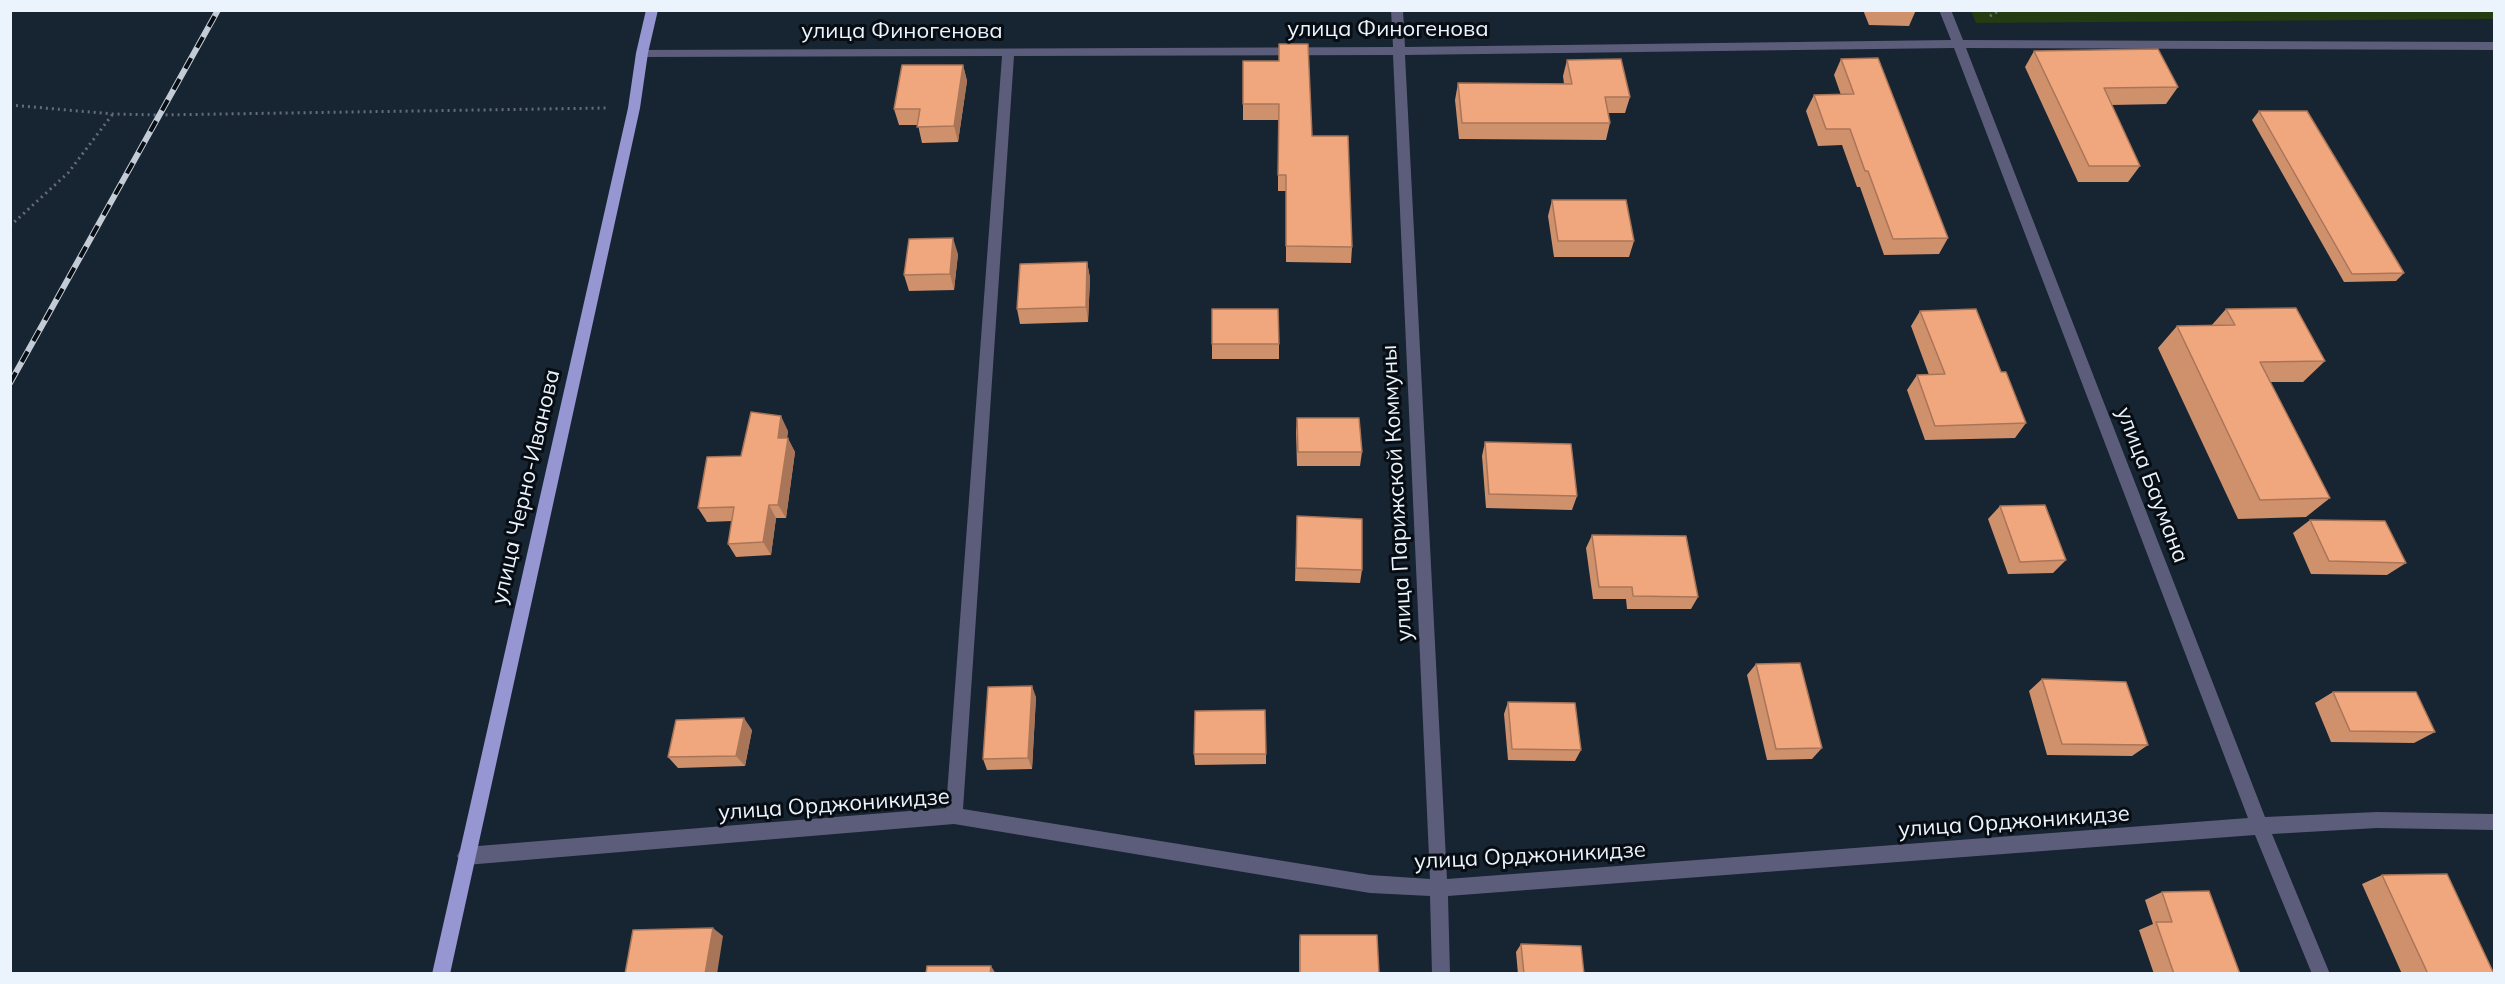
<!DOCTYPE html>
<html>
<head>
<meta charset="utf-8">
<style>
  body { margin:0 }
  #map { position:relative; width:2505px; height:984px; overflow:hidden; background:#172432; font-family:Mulish,sans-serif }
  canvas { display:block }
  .frame { position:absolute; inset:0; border:12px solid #ebf3fd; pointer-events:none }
</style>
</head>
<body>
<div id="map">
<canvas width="2505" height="984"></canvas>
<div class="frame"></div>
</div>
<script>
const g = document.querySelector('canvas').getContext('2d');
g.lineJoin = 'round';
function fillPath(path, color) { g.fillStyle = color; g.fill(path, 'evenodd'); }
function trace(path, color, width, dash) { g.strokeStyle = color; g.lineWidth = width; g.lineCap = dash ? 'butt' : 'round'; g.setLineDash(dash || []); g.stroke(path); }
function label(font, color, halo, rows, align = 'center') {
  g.font = font + ' Mulish,sans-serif'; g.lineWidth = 6; g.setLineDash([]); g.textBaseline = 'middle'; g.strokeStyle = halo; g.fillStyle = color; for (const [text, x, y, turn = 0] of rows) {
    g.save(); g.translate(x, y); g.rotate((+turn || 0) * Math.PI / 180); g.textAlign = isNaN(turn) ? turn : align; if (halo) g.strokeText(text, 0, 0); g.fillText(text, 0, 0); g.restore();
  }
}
fillPath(new Path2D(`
  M2494,10V19L1976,23L1971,11Z`), '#243c11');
trace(new Path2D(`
  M1990,16L2000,10
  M10,105L113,114L159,115L606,108
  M10,226L68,173L112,115`), '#626d79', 3, [2, 4]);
fillPath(new Path2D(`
  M1391,10H1403L1405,47L1951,40L1939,10H1951L1963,40L2494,42V50L1966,48L2265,817L2377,812L2494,814V830L2377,828L2272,834L2330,974H2312L2255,835L1448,896L1450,974H1432L1430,896L1370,893L954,824L466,865L460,862L457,856L460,850L466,847L946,808L1002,56L642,57L638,56V50L1393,47ZM1954,48L2248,818L1447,879L1405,55ZM1393,55L1430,879L1370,875L963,809L1014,56Z`), '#5c5d7a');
fillPath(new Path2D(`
  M646,10H658L648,53L640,108L450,974H432L628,108L636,53Z`), '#9596d2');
const rail = new Path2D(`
  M10,383L218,10`);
trace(rail, '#c2cbd6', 6);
trace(rail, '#070d13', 4, [12]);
fillPath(new Path2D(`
  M1863,10H1916L1909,26L1869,25Z
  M2034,51L2178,87L2166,104L2111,105L2140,166L2128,182H2078L2025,67Z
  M1841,59L1948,238L1939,254L1884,255L1860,187H1857L1842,145L1818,146L1806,111L1814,95H1841L1834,75Z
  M1567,60L1630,97L1625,113H1608L1610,123L1606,140L1459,139L1455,100L1458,83L1564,84L1563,76Z
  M1243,61L1312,136L1352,247L1351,263L1286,262V191H1278V120H1243Z
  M963,65L967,81L958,142L922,143L918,125H899L894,109Z
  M2259,111L2404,273L2396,281L2344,282L2252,120Z
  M1552,200L1634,241L1629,257H1554L1548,216Z
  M958,254L954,290L909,291L904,275Z
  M1087,262L1090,278L1088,322L1020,324L1017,309Z
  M2226,309L2325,361L2303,382H2270L2330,498L2306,517L2238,519L2158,348L2177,326H2211Z
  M1920,311L2001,372L2026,423L2015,438L1925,440L1907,390L1917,375H1929L1911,326Z
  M1212,344H1279V359H1212Z
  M1297,418L1362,452L1360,466H1297L1296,432Z
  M788,431L787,438L795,452L786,518H776L771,555L736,557L728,544L732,521L707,522L698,508L741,456Z
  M1485,442L1577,496L1572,510L1486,508L1482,456Z
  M2000,506L2066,560L2053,573L2008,574L1988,519Z
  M1297,516L1362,570L1360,583L1295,581Z
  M2310,520L2406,563L2387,575L2311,574L2293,533Z
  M1592,535L1698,597L1691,609H1627L1626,599H1593L1586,548Z
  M1756,664L1822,748L1812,759L1767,760L1747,675Z
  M2042,679L2148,745L2132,756L2047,755L2029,691Z
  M2333,692L2435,732L2414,743L2331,742L2315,703Z
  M1036,697L1032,769L987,770L983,759Z
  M1508,702L1581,750L1575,761L1508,760L1504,714Z
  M752,730L745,766L678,768L668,757Z
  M1194,754H1266V764L1195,765Z
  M2382,875L2494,974H2402L2362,884Z
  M2162,892L2240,974H2154L2139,930L2153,924L2145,900Z
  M1300,935L1379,974H1299V943Z
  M1521,944L1584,974H1518L1516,952Z`), '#cf906c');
fillPath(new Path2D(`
  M963,65L967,81L958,142L954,126Z
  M953,238L958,254L954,290L950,274Z
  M1087,262L1090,278L1088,322L1086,307Z
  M781,416L788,431L785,452L778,438Z
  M788,438L795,452L786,518L778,505Z
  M769,505L776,518L771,555L763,542Z
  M1032,686L1036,697L1032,769L1028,758Z
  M744,718L752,730L745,766L736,756Z
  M713,928L723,936L717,974H705Z
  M991,966L996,974H990Z`), '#a97558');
const building = new Path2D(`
  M1279,44H1308L1312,136H1348L1352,247L1286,246V175H1278L1279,104H1243V61H1279Z
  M2158,49L2178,87L2104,88L2140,166H2089L2034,51Z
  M1878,58L1948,238L1893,239L1868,171H1865L1850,129H1826L1814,95L1854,94L1841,59Z
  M1621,59L1630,97H1605L1610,123H1462L1458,83L1572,84L1567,60Z
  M902,65H963L954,126L917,127L920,109H894Z
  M2259,111H2307L2404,273L2352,274Z
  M1552,200H1626L1634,241H1558Z
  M953,238L950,274L904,275L909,239Z
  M1087,262L1086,307L1017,309L1020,264Z
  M2296,308L2325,361L2260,362L2330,498L2260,500L2177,326L2235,325L2226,309Z
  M1212,309H1278L1279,344H1212Z
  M1976,309L2001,372H2006L2026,423L1935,426L1917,375L1945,374L1920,311Z
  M751,412L781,416L778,438H788L778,505H769L763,542L728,544L734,507L698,508L707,457L741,456Z
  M1297,418H1359L1362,452H1298Z
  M1485,442L1571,444L1577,496L1489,494Z
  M2045,505L2066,560L2020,562L2000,506Z
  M1297,516L1362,519V570L1296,568Z
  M2310,520L2385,521L2406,563L2329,561Z
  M1592,535L1686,536L1698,597L1633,596L1632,587H1599Z
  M1800,663L1822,748L1776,749L1756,664Z
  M2042,679L2126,682L2148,745L2062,744Z
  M1032,686L1028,758L983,759L988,687Z
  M2333,692H2416L2435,732L2350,731Z
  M1508,702L1575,703L1581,750L1512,749Z
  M1265,710L1266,754H1194L1195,711Z
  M744,718L736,756L668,757L676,720Z
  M2447,874L2494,974H2428L2382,875Z
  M2209,891L2240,974H2174L2156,922H2172L2162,892Z
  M713,928L705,974H625L633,930Z
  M1300,935H1377L1379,974H1300Z
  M1521,944L1581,946L1584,974H1524Z
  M927,966H991L990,974H926Z`);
fillPath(building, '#f1a77e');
trace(building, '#a97558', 1.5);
label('22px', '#ebf3fd', '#070d13', [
  ["улица Финогенова",1388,29],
  ["улица Финогенова",902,31],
  ["улица Баумана",2152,485,69],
  ["улица Черно-Иванова",526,487,-77],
  ["улица Парижской Коммуны",1397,493,-93],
  ["улица Орджоникидзе",834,805,-4],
  ["улица Орджоникидзе",2014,822,-4],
  ["улица Орджоникидзе",1530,856,-3]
]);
</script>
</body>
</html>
